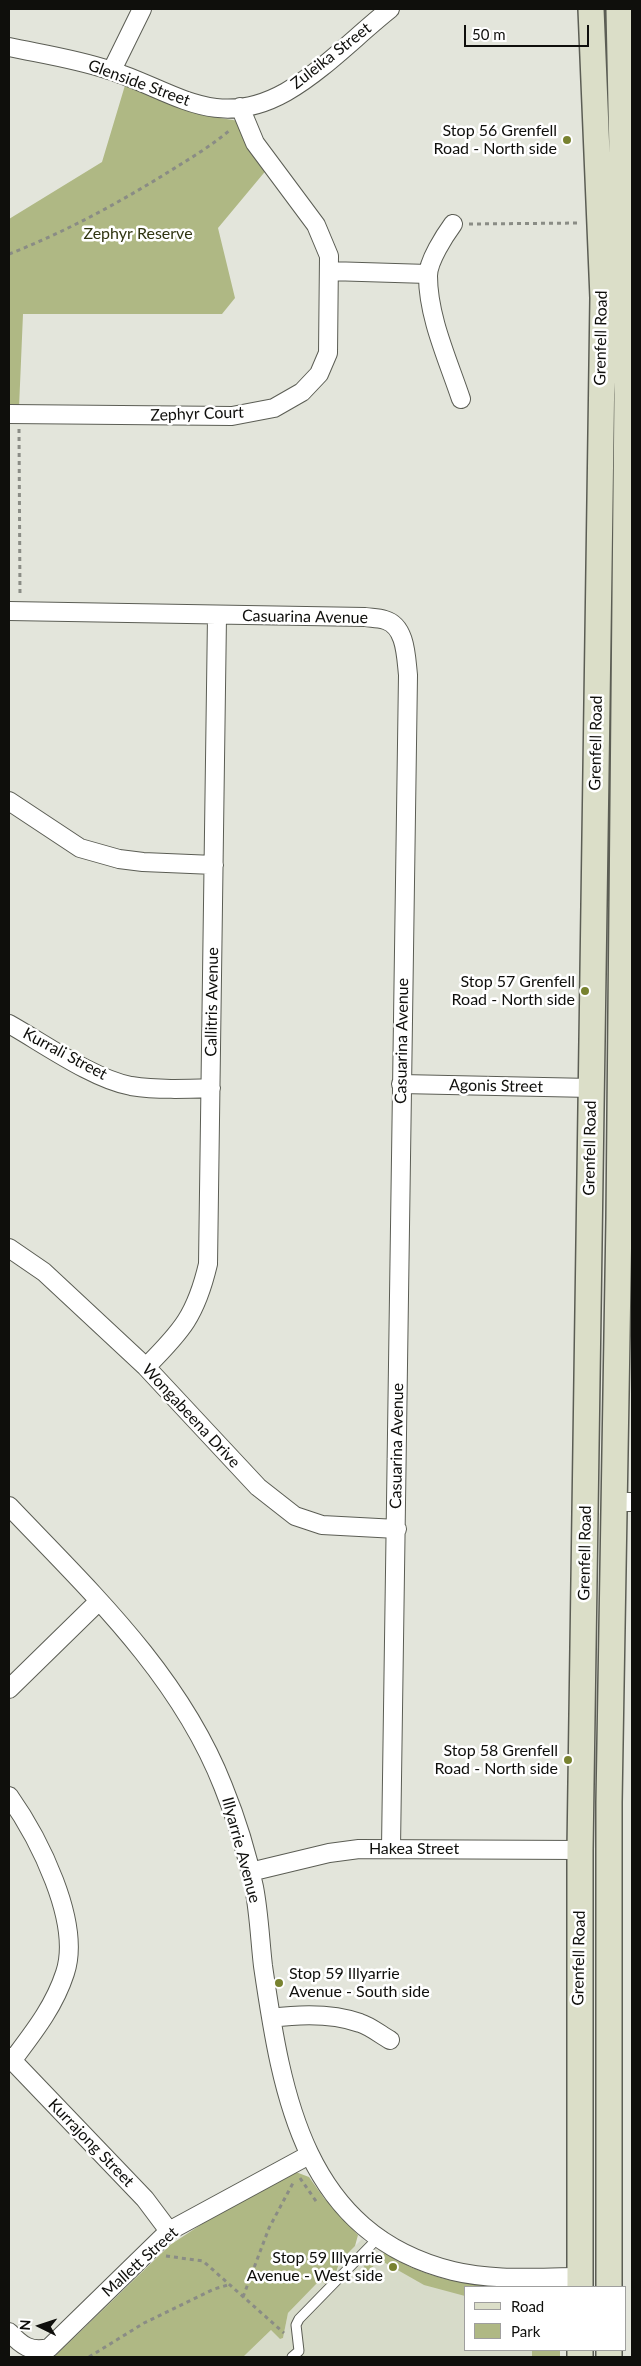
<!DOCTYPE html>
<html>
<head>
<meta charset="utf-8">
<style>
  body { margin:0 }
  #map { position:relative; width:641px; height:2366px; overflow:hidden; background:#e3e5db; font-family:Lato,sans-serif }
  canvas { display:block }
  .frame { position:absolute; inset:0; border:10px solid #0f0f0c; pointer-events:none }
  .legend { position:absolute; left:464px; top:2286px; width:162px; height:65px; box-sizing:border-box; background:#fff; border:1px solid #9f9f9e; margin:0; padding:6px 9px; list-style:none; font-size:15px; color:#0f0f0c }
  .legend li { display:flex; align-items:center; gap:10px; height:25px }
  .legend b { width:25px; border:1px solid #9f9f9e }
  .north { position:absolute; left:15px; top:2301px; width:50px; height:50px; -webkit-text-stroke:4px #fff; paint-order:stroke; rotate:274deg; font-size:14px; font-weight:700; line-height:20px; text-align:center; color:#0f0f0c }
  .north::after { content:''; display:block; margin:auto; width:18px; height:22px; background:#0f0f0c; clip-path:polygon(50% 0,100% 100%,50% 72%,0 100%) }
  .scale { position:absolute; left:464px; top:25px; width:125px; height:22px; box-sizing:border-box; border:2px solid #0f0f0c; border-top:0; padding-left:6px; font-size:15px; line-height:18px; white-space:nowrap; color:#0f0f0c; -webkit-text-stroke:4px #fff; paint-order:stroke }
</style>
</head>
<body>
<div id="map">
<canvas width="641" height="2366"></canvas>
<div class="frame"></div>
<ul class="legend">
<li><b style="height:6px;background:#dbdec8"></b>Road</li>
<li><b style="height:14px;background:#afb884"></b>Park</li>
</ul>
<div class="north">N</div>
<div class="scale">50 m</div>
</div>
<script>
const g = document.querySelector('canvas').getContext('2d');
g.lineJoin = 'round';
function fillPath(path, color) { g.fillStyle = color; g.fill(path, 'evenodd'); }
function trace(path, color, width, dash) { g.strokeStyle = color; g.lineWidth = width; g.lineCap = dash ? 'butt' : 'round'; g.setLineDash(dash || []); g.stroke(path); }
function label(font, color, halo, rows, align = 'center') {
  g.font = font + ' Lato,sans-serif'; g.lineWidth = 5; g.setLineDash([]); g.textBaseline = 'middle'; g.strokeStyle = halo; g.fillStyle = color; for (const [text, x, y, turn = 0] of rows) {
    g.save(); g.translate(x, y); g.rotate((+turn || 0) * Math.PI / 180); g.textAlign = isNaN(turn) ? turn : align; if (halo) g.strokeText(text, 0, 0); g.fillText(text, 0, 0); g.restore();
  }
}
fillPath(new Path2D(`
  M362,2239L395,2264L465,2287V2350H541V2357H243L271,2330L280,2339L283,2338L288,2313L320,2280L326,2285L337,2272L340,2261Z`), '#d7dbc9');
fillPath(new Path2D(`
  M126,82L201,115L239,121L268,168L218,228L235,298L222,314H23L19,408L9,407V219L102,162Z
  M293,2171L309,2177L324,2198L358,2235L355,2246L340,2261L335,2275L326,2285L320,2280L288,2313L283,2338L280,2339L271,2330L243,2357H54L170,2245L208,2220Z
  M385,2253C422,2277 461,2285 505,2286C521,2287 538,2283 554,2287H465V2296L424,2285L380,2260L365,2274L362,2270L366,2263Z
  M526,2350H560V2357H532V2351Z`), '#afb884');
const service = new Path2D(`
  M292,2357L299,2351L296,2325L299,2319L379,2237`);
const minor = new Path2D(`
  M9,47C42,54 76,59 109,70C173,90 215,132 286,92C324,70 356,36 390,9
  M112,70L142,9
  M453,224C445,235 428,261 428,276C428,317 448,360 461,399
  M329,271L428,274
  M9,414L232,416L274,408L302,392L319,374L328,353L329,256L316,225L255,143L240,107
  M9,611L365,617C371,618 378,618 385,620C406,626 406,657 408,675L391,1847
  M9,801L80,848L119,859L143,862L214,865
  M9,1024C43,1043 93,1079 131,1086C157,1090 185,1089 211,1088
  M401,1084L591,1088
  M9,1248L44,1272L146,1367L258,1487L295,1516L322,1525L397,1529
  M146,1367C182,1331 196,1315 208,1264L217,616
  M614,1502H632
  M9,1506C90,1591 179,1674 223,1786C236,1818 247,1853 254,1887C259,1913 260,1940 263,1966C282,2096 304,2234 453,2271C494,2281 538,2277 580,2277
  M9,1689L99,1601
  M9,1796C38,1837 82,1922 65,1973C54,2007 33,2033 12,2061
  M250,1872L329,1853L359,1849L580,1850
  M272,2018C301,2014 332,2013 360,2023C370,2026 381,2035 390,2040
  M9,2057L145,2199L169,2231
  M9,2332C22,2346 30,2352 49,2348L169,2231L309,2155`);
const secondary = new Path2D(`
  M580,2287V1850L603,298L591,9
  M609,2287V1802L619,1219L627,394L619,9
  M580,2350V2357
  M609,2350V2357`);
trace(service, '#5b5d54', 11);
trace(minor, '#5b5d54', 20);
trace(secondary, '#5b5d54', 28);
trace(new Path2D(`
  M469,224L580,223
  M9,254C68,231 124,200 178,166C196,155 215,143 231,129
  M19,429L20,596
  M300,2178L318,2204
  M166,2256L203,2261L284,2333
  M243,2297L269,2228L293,2183
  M89,2357L144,2323L214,2289L228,2285`), '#8a8c85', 3, [4, 4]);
trace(service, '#fff', 9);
trace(minor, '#fff', 18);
trace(secondary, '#dbdec8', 25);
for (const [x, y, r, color] of [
  [567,140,5,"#78822f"],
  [585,991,5,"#78822f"],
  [568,1760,5,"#78822f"],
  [279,1983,5,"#78822f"],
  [393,2267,5,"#78822f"]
]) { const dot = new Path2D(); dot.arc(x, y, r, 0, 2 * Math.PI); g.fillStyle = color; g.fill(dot); trace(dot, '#fff', 2); }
label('16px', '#0f0f0c', '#fff', [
  ["Zuleika Street",331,56,-38],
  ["Glenside Street",139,83,20],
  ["Grenfell Road",601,338,-89],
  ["Zephyr Court",197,414,-2],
  ["Casuarina Avenue",305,617,1],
  ["Grenfell Road",596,743,-89],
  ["Callitris Avenue",212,1002,-89],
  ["Casuarina Avenue",402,1041,-89],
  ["Kurrali Street",65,1054,28],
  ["Agonis Street",496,1086,1],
  ["Grenfell Road",590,1148,-89],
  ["Wongabeena Drive",191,1416,47],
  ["Casuarina Avenue",397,1446,-89],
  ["Grenfell Road",585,1553,-89],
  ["Hakea Street",414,1849],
  ["Illyarrie Avenue",241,1850,75],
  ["Grenfell Road",579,1958,-89],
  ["Kurrajong Street",91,2143,46],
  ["Mallett Street",140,2262,-42]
]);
label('16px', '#0f0f0c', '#fff', [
  ["Stop 56 Grenfell",557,131],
  ["Road - North side",557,149],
  ["Stop 57 Grenfell",575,982],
  ["Road - North side",575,1000],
  ["Stop 58 Grenfell",558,1751],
  ["Road - North side",558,1769],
  ["Stop 59 Illyarrie",289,1974,"left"],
  ["Avenue - South side",289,1992,"left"],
  ["Stop 59 Illyarrie",383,2258],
  ["Avenue - West side",383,2276]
], 'right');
label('16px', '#303511', '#fff', [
  ["Zephyr Reserve",138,234]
]);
</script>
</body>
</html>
